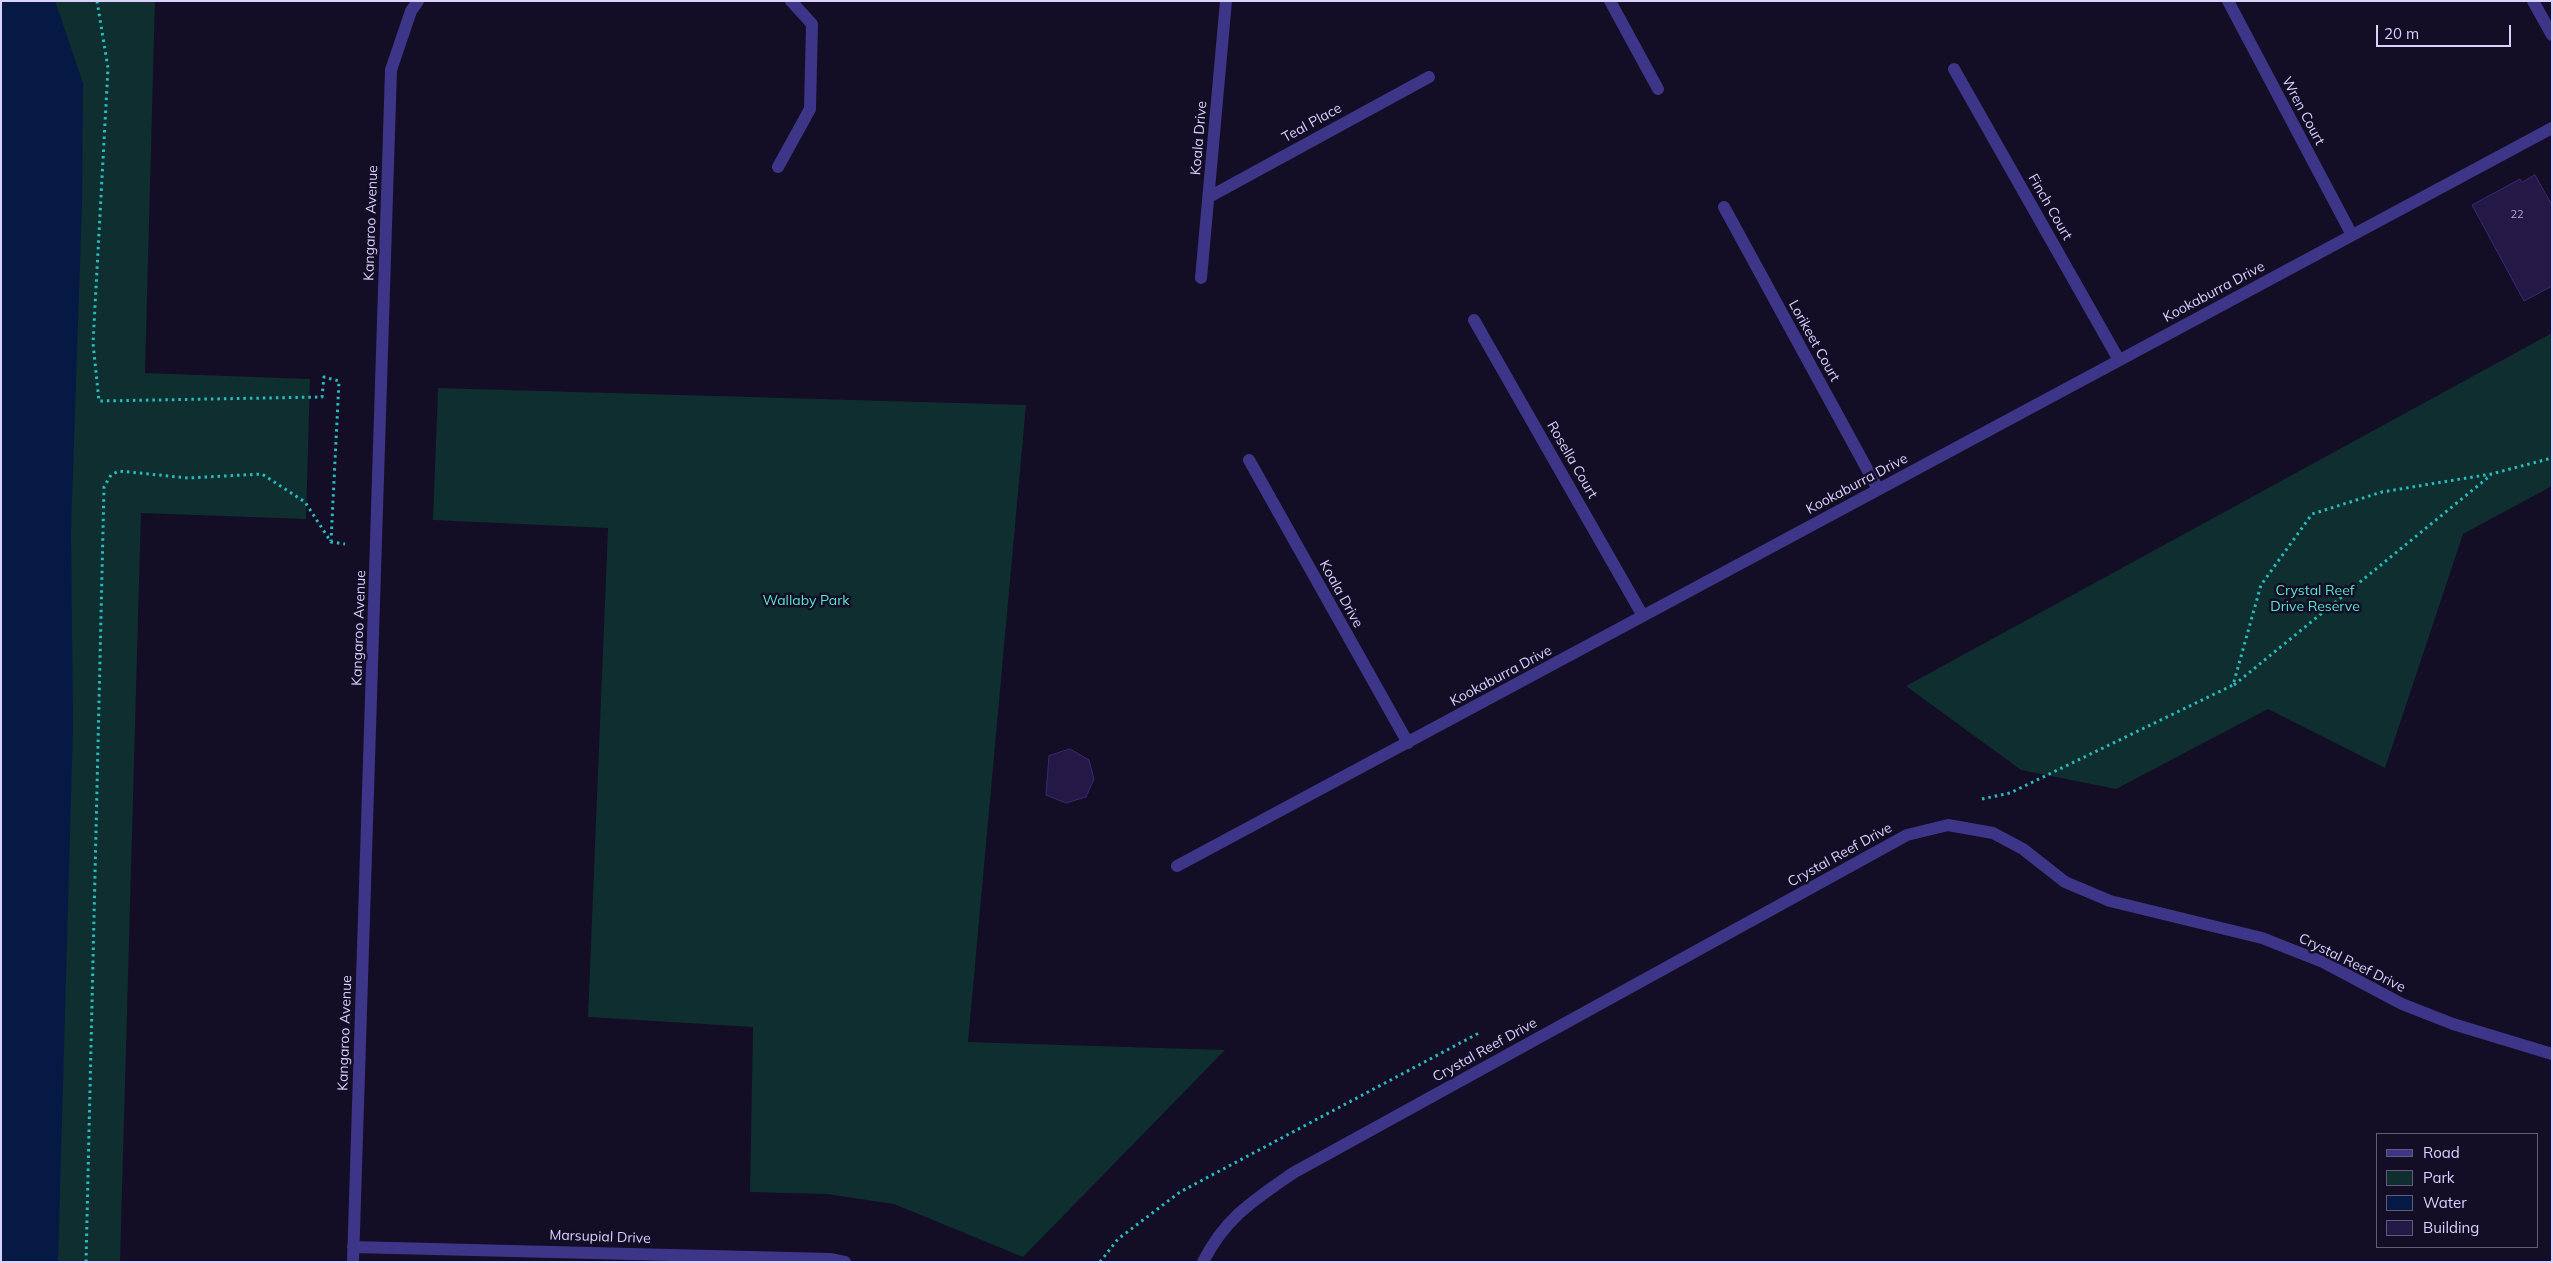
<!DOCTYPE html>
<html>
<head>
<meta charset="utf-8">
<style>
  body { margin:0 }
  #map { position:relative; width:2553px; height:1263px; overflow:hidden; background:#130d25; font-family:Mulish,sans-serif }
  canvas { display:block }
  .frame { position:absolute; inset:0; border:2px solid #d9d1ff; pointer-events:none }
  .legend { position:absolute; left:2376px; top:1133px; width:162px; height:115px; box-sizing:border-box; background:#130d25; border:1px solid #625b7c; margin:0; padding:6px 9px; list-style:none; font-size:15px; color:#d9d1ff }
  .legend li { display:flex; align-items:center; gap:10px; height:25px }
  .legend b { width:25px; border:1px solid #625b7c }
  .scale { position:absolute; left:2376px; top:25px; width:135px; height:22px; box-sizing:border-box; border:2px solid #d9d1ff; border-top:0; padding-left:6px; font-size:15px; line-height:18px; white-space:nowrap; color:#d9d1ff; -webkit-text-stroke:4px #130d25; paint-order:stroke }
</style>
</head>
<body>
<div id="map">
<canvas width="2553" height="1263"></canvas>
<div class="frame"></div>
<ul class="legend">
<li><b style="height:6px;background:#3d3587"></b>Road</li>
<li><b style="height:14px;background:#0f2e2f"></b>Park</li>
<li><b style="height:14px;background:#061944"></b>Water</li>
<li><b style="height:14px;background:#241847"></b>Building</li>
</ul>
<div class="scale">20 m</div>
</div>
<script>
const g = document.querySelector('canvas').getContext('2d');
g.lineJoin = 'round';
function fillPath(path, color) { g.fillStyle = color; g.fill(path, 'evenodd'); }
function trace(path, color, width, dash) { g.strokeStyle = color; g.lineWidth = width; g.lineCap = dash ? 'butt' : 'round'; g.setLineDash(dash || []); g.stroke(path); }
function label(font, color, halo, rows, align = 'center') {
  g.font = font + ' Mulish,sans-serif'; g.lineWidth = 5; g.setLineDash([]); g.textBaseline = 'middle'; g.strokeStyle = halo; g.fillStyle = color; for (const [text, x, y, turn = 0] of rows) {
    g.save(); g.translate(x, y); g.rotate((+turn || 0) * Math.PI / 180); g.textAlign = isNaN(turn) ? turn : align; if (halo) g.strokeText(text, 0, 0); g.fillText(text, 0, 0); g.restore();
  }
}
fillPath(new Path2D(`
  M1,1H155L145,373L310,379L306,519L141,513L120,1262H1Z
  M2552,333V486L2463,534L2385,768L2268,709L2116,789L2021,770L1906,686Z
  M438,388L1026,405L968,1042L1225,1050L1023,1257L894,1204L827,1194L750,1192L753,1027L588,1017L608,528L433,520Z`), '#0f2e2f');
fillPath(new Path2D(`
  M1,1H55L83,83L82,204L71,530L73,726L58,1262H1Z`), '#061944');
const building = new Path2D(`
  M2535,175L2552,205V286L2524,301L2472,205L2520,179L2522,182Z
  M1070,749L1089,760L1094,779L1086,797L1066,803L1046,795L1049,756Z`);
fillPath(building, '#241847');
trace(building, '#3c2874', 1);
trace(new Path2D(`
  M97,1L108,68L93,343L99,401L322,397L324,377L339,381L331,541
  M2234,685L2491,475
  M1982,799L2010,793L2233,685L2261,585L2312,514L2382,492L2491,474L2552,458
  M86,1262L104,487L111,475L119,471L188,478L262,474L305,502L331,542L345,544
  M1100,1262L1118,1239L1180,1192L1479,1033`), '#27bcbd', 3, [2.5, 4]);
trace(new Path2D(`
  M1610,1L1658,89
  M2228,1L2352,235
  M2533,1L2552,35
  M1954,69L2119,360
  M1209,197L1429,77
  M1724,207L1878,489
  M1201,278L1226,1
  M1474,320L1643,616
  M1249,460L1408,743
  M1177,866L2552,128`), '#3d3587', 12);
trace(new Path2D(`
  M778,167L810,109L812,24L791,1
  M353,1247L830,1259L845,1262
  M353,1262L391,70L411,11L418,1
  M1203,1262C1225,1218 1254,1200 1293,1173L1907,835L1948,825L1993,833L2023,849L2065,882L2110,901L2262,938L2323,962L2402,1004L2453,1024L2552,1054`), '#3d3587', 12);
label('11px', '#aca3d1', null, [
  ["22",2517,215]
]);
label('14px', '#d9d1ff', '#130d25', [
  ["Wren Court",2303,111,62],
  ["Teal Place",1312,123,-29],
  ["Koala Drive",1199,138,-85],
  ["Finch Court",2050,207,60],
  ["Kangaroo Avenue",371,223,-88],
  ["Kookaburra Drive",2214,292,-28],
  ["Lorikeet Court",1814,341,61],
  ["Rosella Court",1572,460,60],
  ["Kookaburra Drive",1857,484,-28],
  ["Koala Drive",1341,594,61],
  ["Kangaroo Avenue",359,628,-88],
  ["Kookaburra Drive",1501,676,-28],
  ["Crystal Reef Drive",1840,855,-29],
  ["Crystal Reef Drive",2352,963,26],
  ["Kangaroo Avenue",345,1033,-88],
  ["Crystal Reef Drive",1485,1050,-29],
  ["Marsupial Drive",600,1237,2]
]);
label('14px', '#55e7cc', '#130d25', [
  ["Crystal Reef",2315,591],
  ["Drive Reserve",2315,607],
  ["Wallaby Park",806,601]
]);
</script>
</body>
</html>
